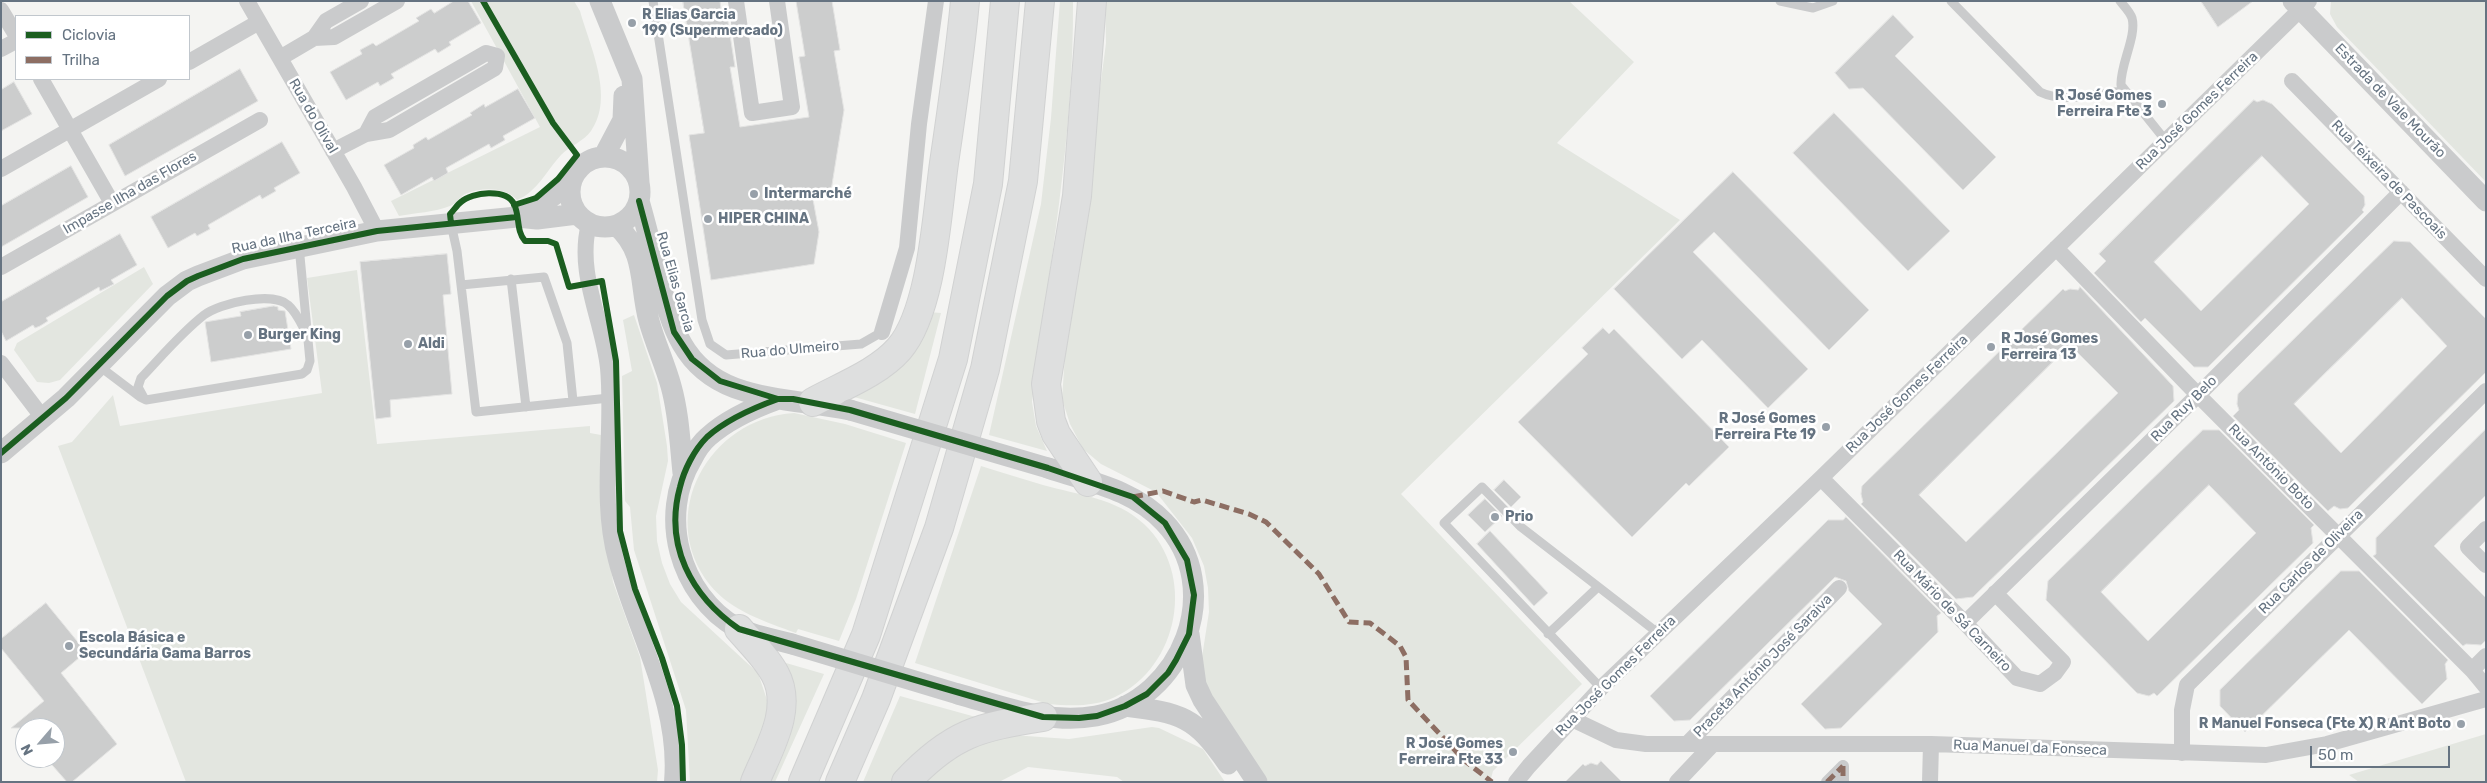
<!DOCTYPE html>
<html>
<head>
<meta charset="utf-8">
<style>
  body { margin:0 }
  #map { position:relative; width:2487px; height:783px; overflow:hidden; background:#f4f4f2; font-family:Rubik,sans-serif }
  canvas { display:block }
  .frame { position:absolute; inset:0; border:2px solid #657381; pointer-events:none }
  .legend { position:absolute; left:15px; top:15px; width:175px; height:65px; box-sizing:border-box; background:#fff; border:1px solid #c1c7cd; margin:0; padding:6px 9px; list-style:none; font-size:15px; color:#657381 }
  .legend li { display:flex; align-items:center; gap:10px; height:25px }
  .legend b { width:25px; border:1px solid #c1c7cd }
  .north { position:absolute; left:15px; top:718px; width:50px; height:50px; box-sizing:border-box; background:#fff; border:1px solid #c1c7cd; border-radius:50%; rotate:243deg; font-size:14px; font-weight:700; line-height:20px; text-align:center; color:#657381 }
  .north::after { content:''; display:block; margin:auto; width:18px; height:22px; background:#97a0a9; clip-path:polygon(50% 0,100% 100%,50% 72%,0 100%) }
  .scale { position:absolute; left:2310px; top:746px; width:140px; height:22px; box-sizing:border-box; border:2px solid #657381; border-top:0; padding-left:6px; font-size:15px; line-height:18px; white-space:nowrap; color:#657381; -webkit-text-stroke:4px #fff; paint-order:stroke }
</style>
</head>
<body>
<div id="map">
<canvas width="2487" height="783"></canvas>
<div class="frame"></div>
<ul class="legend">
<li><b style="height:6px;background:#1b5e20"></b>Ciclovia</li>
<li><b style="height:6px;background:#8d6e63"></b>Trilha</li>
</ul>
<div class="north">N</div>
<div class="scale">50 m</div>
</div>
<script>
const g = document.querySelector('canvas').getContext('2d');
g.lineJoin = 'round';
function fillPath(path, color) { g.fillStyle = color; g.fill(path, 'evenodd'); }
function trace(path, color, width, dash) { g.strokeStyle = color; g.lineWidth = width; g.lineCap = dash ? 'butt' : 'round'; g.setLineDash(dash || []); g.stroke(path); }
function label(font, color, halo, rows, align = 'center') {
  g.font = font + ' Rubik,sans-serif'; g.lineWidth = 5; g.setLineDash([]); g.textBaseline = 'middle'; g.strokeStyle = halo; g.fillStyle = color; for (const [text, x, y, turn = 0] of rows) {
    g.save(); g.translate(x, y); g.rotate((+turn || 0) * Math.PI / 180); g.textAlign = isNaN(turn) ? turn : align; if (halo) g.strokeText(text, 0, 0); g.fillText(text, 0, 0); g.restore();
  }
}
fillPath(new Path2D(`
  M471,1H574L580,11C590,47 615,97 591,131C584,141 570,146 561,155C547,170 537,192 517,200C505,187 482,187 465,194C460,197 456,204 450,206C435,212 415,213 399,216L391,201L540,127Z
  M1060,1H1073C1074,136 1049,269 1032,402L1036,426L1047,451L989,435L1041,204L1051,118Z
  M1105,1H1569L1634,62L1557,143L1680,220L1401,494L1582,684L1493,771L1490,782H1268L1205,687L1202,657L1209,612L1208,588L1204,566L1192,538L1156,492L1101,464L1083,449L1070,424L1062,399L1065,355L1106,43Z
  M2331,1H2486V182L2337,27L2330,14Z
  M144,267L153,284L60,380L49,383L37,382L14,350L17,343Z
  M357,270L377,444L590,426V433L601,435L603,513L613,582L640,657L658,770L657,782H186L58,446L72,442L113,395L120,426L322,393L307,278Z
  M929,312L941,313L915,414L854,397L865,388Z
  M634,315L657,383L667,446L668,461L656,516L657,541L662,563L670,584L681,602L758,673L768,703L767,718L760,744L742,782H690L686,710L634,550L630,507L625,501L622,376L632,371L623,320Z
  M794,413L845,424L906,443L856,599L839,641L798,629L796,633C766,622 731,611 710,585C655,515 709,418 794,413Z
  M981,466C1001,472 1022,479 1043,485C1078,495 1116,498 1144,524C1197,574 1179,667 1115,697C1094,707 1071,706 1048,704L915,663Z
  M786,663L824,674L775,782H766L785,678Z
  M900,696L983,719L911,759L890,782H863Z
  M1152,727L1159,728L1203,749L1225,782H1124L1117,777L1028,767L999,782H920L977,740L1012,735L1069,739Z
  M2486,734V782H2359L2349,775Z`), '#e3e6e0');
const building = new Path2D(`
  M454,1H468L481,23L449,42L451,45L438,53L435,49L391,74L394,78L380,86L378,82L346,100L330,72L362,54L360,50L373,43L376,46L419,21L416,18L431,9L434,13Z
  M683,1H720L721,10L726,9L735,67H730L740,127L809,117L799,57L805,56L796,1H832L840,50L834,51L844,110L831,191L812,194L819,232L814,264L711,280L689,135L704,133Z
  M2201,1H2253L2218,27Z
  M1893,15L1914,37L1895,56L1996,157L1963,190L1863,88L1849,89L1835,73Z
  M240,69L258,101L125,176L109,145Z
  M14,82L32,114L1,131V90Z
  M518,89L535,118L503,136L505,140L491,148L489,144L446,168L448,173L434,181L432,177L401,195L384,165L414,148L413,145L426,137L428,140L472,115L470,113L484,104L485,107Z
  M2254,100L2257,102L2263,100L2272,104L2364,196L2365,205L2362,210L2364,212L2208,367H2194L2145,318L2141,322L2094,273L2106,261L2099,254ZM2262,156L2309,204L2201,311L2154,262Z
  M1834,113L1950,231L1908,271L1793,153Z
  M282,142L300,173L274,188L276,191L262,199L260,195L208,225L210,229L197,236L195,233L168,248L151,217Z
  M71,166L88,197L1,247V206Z
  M1733,172L1869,310L1829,350L1714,232L1693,252L1808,369L1768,408L1702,340L1682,359L1614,289Z
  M120,234L137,265L111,280L114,284L100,291L99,287L46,318L48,321L40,326L35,328L33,325L6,341L1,331V302Z
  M2394,241L2410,242L2486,319V372L2348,508L2340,509L2334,506L2328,511L2233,416L2239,410L2237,404L2238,394ZM2402,298L2447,346L2341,453L2294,404Z
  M447,254L451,294L443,295L452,394L390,400L391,417L376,419L360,262Z
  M2080,287L2173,386L2174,401L1973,597L1956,599L1861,504L1863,502L1861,494L1862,486L2063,289L2065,291L2070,289L2078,290ZM2070,345L2118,393L1966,542L1919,495Z
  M274,306L278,307V310L285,311L291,349L211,362L205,322L241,316L240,312Z
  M1603,328L1609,334L1614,329L1729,447L1689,486L1686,483L1632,537L1518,422L1588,354L1582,348Z
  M2486,429V495L2434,546L2486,598V640L2481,645L2466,644L2463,646L2373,556L2376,554V538Z
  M2203,430H2219L2314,525L2311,528L2313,543L2157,696L2154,693L2149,696L2137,693L2046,600L2048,581ZM2209,485L2256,533L2148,641L2101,592Z
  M1504,480L1521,497L1511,507L1494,490Z
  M1485,499L1502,516L1485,532L1468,515Z
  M1846,517L1941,613L1937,616L1938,632L1841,728L1825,729L1801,704L1882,624L1849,591L1846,581L1835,577L1690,720L1674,721L1650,696L1828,520H1843Z
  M1490,531L1548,593L1534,606L1477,544Z
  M2341,571H2359L2448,660L2445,664L2447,679L2422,704L2349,630L2245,732L2220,706V690Z
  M46,603L86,652L61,673L117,744L72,782H67L46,758H55V728H11L44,701L1,648V639Z
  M1601,761L1622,782H1565L1583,764L1585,766L1591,763L1597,765Z`);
fillPath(building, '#cccdcd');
trace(building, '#e3e3e2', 1);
const trunk = new Path2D(`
  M813,402C840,387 878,373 899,349C932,311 937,213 944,163C952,109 960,55 965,1
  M1088,482L1056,434L1051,421L1046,384L1077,196L1092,1
  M739,629C751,643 766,657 775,674C794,709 768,750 755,782
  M803,782L866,635L953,359L988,184L1005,1
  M840,782L876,699L939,528L985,369L1023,181L1040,1
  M906,782C952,733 979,727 1043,717`);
trace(trunk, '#d1d2d2', 30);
trace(new Path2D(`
  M653,1L702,320L710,344L726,355L861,344L882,332
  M1780,1L1813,8L1833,1
  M1951,1L2040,92C2065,104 2097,93 2124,91
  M2120,1C2124,6 2130,12 2132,18C2137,36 2120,65 2121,85L2166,141
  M451,224L457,251L476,412L609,398
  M511,279L526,407
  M461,285L544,277L567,343L573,401
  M99,366L140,397L146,400L302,374L307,370L310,361L299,246
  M144,398L138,387L141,378C161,357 181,333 204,315C219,303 273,291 288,305C295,311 299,319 303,327
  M1548,634L1598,587
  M1601,688L1444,523L1482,487L1521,527L1658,633`), '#cacbcc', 9);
trace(new Path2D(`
  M1843,766V782
  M1827,782L1843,766`), '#cacbcc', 12);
trace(new Path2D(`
  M247,1L354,187L377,231
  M736,1L752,113L792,107L777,1
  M1,10L16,35
  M314,38L334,37L397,1
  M1,49L16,41
  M280,58L314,38L326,21L361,1
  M189,62L259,22
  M41,79L112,203
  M2292,81L2486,279
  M333,151L366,134L375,117L486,53L497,56L495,68L389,130L366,134
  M1,169L159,79
  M589,224C576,273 603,320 608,368C614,432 599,498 616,560C635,634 679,703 672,782
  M2056,248L2198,395L2472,670L2486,687
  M1,267L260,120
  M882,332L907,248L919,124L936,1
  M1,363L43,418
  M1821,478L1965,623L2017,678L2040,684L2055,673L2063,662L1995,593
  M2486,529L2468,547L2486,565
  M1965,623L2198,395L2401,192
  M2472,670L2486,656
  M1572,719L1616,740L1646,744H1931L2266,755L2327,744L2486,699
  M1687,744L1839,588
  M2182,753V710L2187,685L2486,391
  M1516,782L1529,766L1601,688L1821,478L2309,1
  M1677,782L1713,744
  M1930,782L1931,744`), '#cacbcc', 16);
trace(new Path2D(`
  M600,1L632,79L639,182
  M2293,1L2486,201
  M604,156L623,120L624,96
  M570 192a35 35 0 1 1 70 0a35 35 0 1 1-70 0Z
  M639,201C646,225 652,250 658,274C671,324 681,368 735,388C771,401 811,402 850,410
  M521,216L533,211L570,183
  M617,226C647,253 639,285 649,321C655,343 665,364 671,386C679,414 680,444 683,473
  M778,399C753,408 728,419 708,437C701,443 696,451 692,459C658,515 679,595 737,628C753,636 775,639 792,644
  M1,453L66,398L167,296L187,281L198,276L243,259L377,231L517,217L537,219L577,214
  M1189,634L1196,685L1203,700L1257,782
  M958,694C1002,706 1049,725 1096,716C1182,700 1227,588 1164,522C1133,489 1089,482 1048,468
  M1125,706C1181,713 1195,716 1228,764`), '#cacbcc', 21);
trace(trunk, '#dedfdf', 28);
trace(new Path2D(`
  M850,410L1048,468
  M792,644L958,694`), '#cacbcc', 21);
trace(new Path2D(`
  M1133,497L1163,491L1194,502L1202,500L1249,514L1266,522L1319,574L1349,622L1370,623L1400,646L1406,657L1408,700L1465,761L1492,782
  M1843,766V782
  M1827,782L1843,766`), '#8d6e63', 5, [10, 5]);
trace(new Path2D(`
  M483,1L553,123L577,155L558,179L536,198L514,205
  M639,201L674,332L692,359L720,381L778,399H793L850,410L1048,468L1133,497L1165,523L1187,560L1194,595L1189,634L1176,660L1168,673L1147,694L1125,706L1097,716L1079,718L1043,717L739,629C691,596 664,545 680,487C684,470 694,450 707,437C727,419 753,408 778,399
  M451,223L450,214C454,210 457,205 461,202C472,192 506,188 514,204C520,216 516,231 525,241H548L556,244L569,287L602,281L616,361L620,531L635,589L662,658L677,706L682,745L683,782
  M1,453L66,398L167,296L187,281L198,276L243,259L377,231L517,217`), '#1b5e20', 6);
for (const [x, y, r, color] of [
  [632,23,5,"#97a0a9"],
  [2162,104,5,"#97a0a9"],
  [754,194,5,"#97a0a9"],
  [708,219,5,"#97a0a9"],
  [248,335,5,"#97a0a9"],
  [408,344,5,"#97a0a9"],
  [1991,347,5,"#97a0a9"],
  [1826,427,5,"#97a0a9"],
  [1495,517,5,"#97a0a9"],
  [69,646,5,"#97a0a9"],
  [2461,724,5,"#97a0a9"],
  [1513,752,5,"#97a0a9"]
]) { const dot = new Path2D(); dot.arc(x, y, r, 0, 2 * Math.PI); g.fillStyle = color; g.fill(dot); trace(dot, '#fff', 2); }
label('bold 14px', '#657381', '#fff', [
  ["R Elias Garcia",642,15],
  ["199 (Supermercado)",642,31],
  ["R José Gomes",2152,96,"right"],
  ["Ferreira Fte 3",2152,112,"right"],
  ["Intermarché",764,194],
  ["HIPER CHINA",718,219],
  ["Burger King",258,335],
  ["R José Gomes",2001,339],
  ["Ferreira 13",2001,355],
  ["Aldi",418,344],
  ["R José Gomes",1816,419,"right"],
  ["Ferreira Fte 19",1816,435,"right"],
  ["Prio",1505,517],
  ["Escola Básica e",79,638],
  ["Secundária Gama Barros",79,654],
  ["R Manuel Fonseca (Fte X) R Ant Boto",2451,724,"right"],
  ["R José Gomes",1503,744,"right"],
  ["Ferreira Fte 33",1503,760,"right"]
], 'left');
label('14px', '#657381', '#fff', [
  ["Estrada de Vale Mourão",2390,101,46],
  ["Rua José Gomes Ferreira",2197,111,-44],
  ["Rua do Olival",313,116,60],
  ["Rua Teixeira de Pascoais",2389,180,46],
  ["Impasse Ilha das Flores",130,193,-30],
  ["Rua da Ilha Terceira",294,236,-12],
  ["Rua Elias Garcia",675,282,74],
  ["Rua do Ulmeiro",790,350,-5],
  ["Rua José Gomes Ferreira",1907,394,-44],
  ["Rua Ruy Belo",2184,409,-45],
  ["Rua António Boto",2271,467,45],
  ["Rua Carlos de Oliveira",2311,562,-45],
  ["Rua Mário de Sá Carneiro",1952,611,46],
  ["Praceta António José Saraiva",1763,666,-46],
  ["Rua José Gomes Ferreira",1616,676,-45],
  ["Rua Manuel da Fonseca",2030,748,2]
]);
</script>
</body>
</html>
